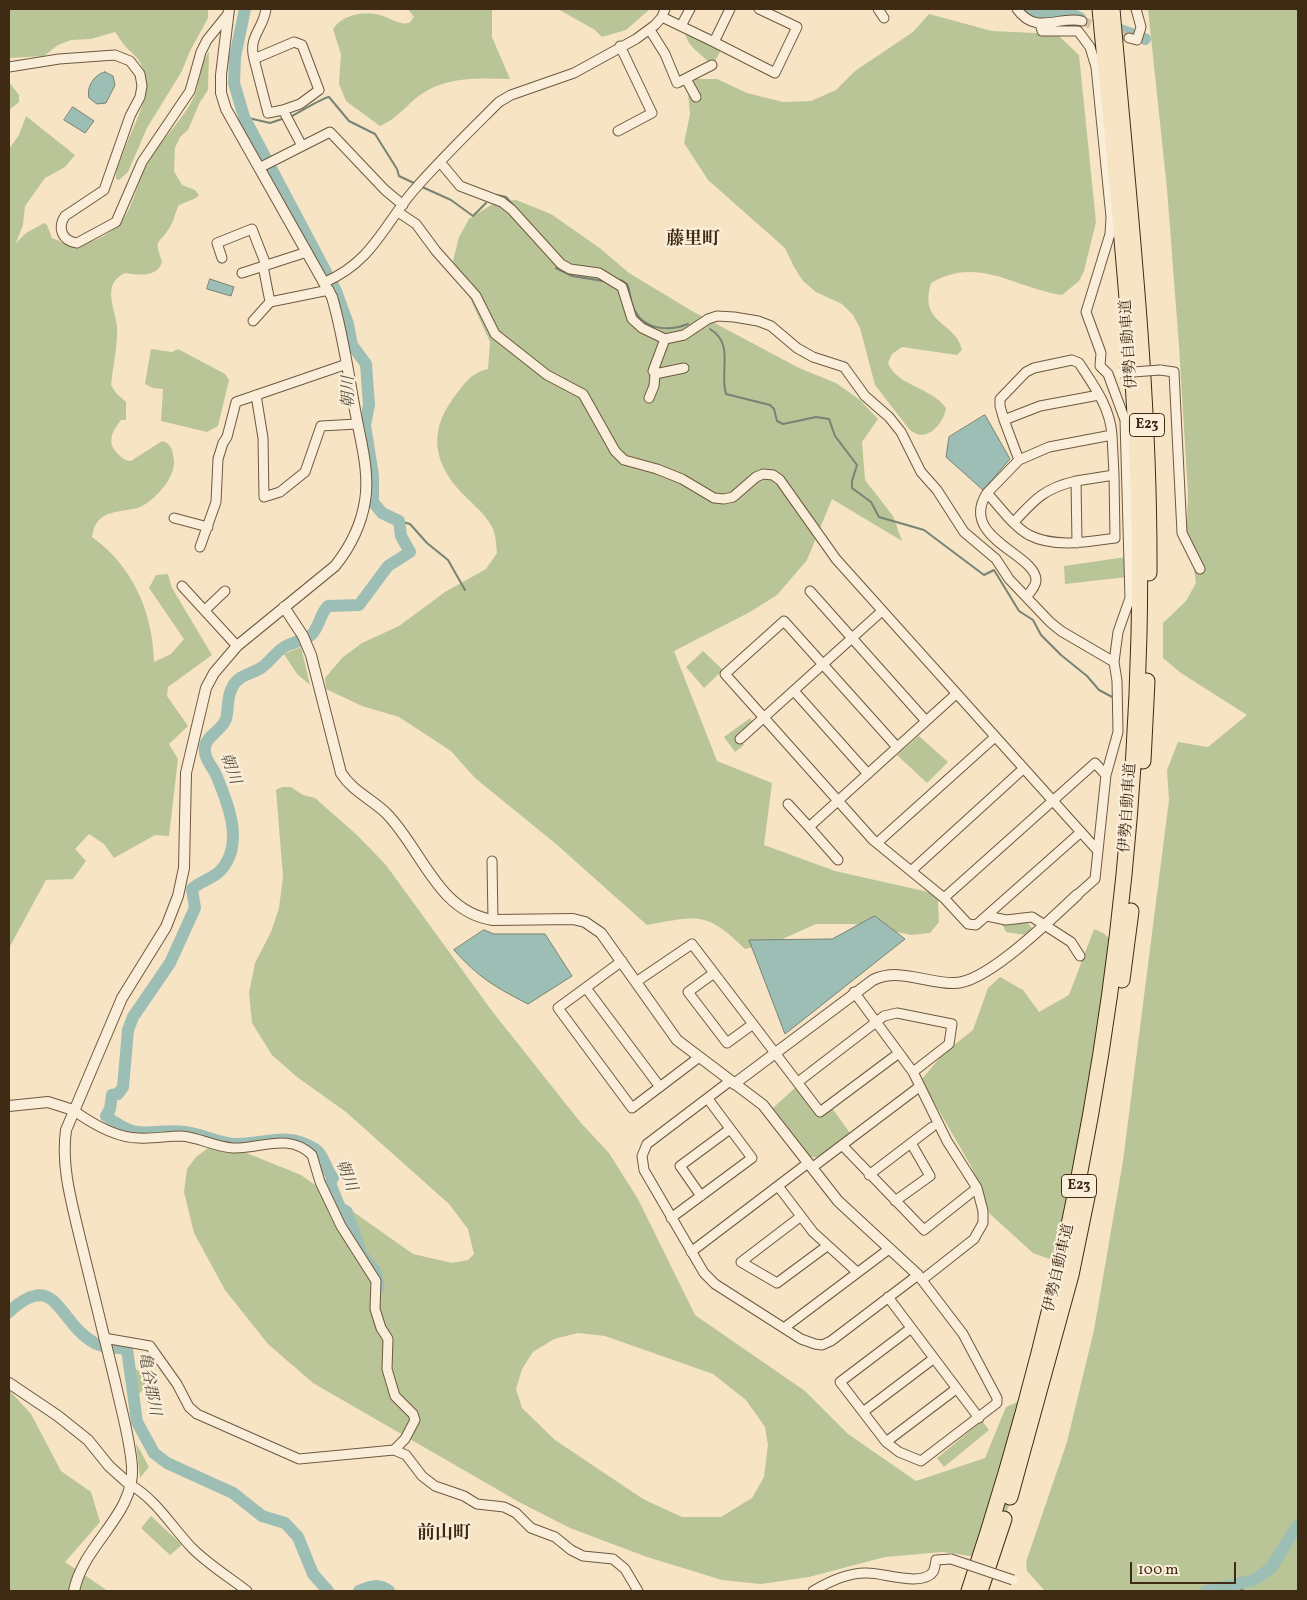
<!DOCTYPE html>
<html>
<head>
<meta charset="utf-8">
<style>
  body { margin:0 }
  #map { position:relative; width:1307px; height:1600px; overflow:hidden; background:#f7e4c4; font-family:Vollkorn,serif }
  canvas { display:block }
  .frame { position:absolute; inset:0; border:10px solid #3f2b13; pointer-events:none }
  .scale { position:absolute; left:1130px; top:1562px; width:106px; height:22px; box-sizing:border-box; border:2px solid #3f2b13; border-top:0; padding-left:6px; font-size:15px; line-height:18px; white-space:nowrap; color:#3f2b13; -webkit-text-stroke:4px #faedd9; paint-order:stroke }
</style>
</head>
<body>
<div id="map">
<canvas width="1307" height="1600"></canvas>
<div class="frame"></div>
<div class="scale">100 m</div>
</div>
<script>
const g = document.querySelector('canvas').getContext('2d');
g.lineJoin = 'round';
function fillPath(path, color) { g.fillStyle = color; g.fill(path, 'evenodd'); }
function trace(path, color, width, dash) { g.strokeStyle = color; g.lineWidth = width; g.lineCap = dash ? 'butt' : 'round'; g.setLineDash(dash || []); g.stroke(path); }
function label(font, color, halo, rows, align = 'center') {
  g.font = font + ' Vollkorn,"Noto Serif JP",serif'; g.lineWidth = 4.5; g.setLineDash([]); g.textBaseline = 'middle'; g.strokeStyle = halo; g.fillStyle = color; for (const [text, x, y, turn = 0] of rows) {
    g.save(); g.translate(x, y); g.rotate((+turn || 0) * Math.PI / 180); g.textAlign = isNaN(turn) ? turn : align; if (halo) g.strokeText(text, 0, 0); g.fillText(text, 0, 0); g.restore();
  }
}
fillPath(new Path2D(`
  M9,9L208,10V18L190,51L182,71L147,128L128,172L119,180L116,179C115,170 120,162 123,153C133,123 159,89 137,58C134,54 129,51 126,47C122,43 119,37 115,32L91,39L71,40L58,45L44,56L9,58Z
  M408,9H492V37L510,79C478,78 447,76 420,95C404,107 401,116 380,126L346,101L339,84L341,54L333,29C343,14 366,10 383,16C392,19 399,25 409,23L414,17Z
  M558,9H650L626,30L602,37L595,30Z
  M1148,9H1298V1591H1045L1027,1571L1026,1562L1067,1442L1094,1330L1123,1161L1169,800L1167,770L1178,742L1208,747L1247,715L1181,673L1163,658V623L1186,601L1196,583L1193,562L1186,547L1188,494L1179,346L1167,189Z
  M929,14L992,31L1057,34L1079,55L1096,222L1084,271L1079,281L1062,295C1015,288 978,255 931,283C918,325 957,322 962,350L957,355L902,347L892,354L888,363C897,386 931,387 946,408C944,424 925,445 909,429L875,385L860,328L853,315L842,304L816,292L803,281L794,267L785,248L708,180L684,143L690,114L688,93L695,79H717L747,93L783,102L811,101L836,90L855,71L913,32Z
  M685,32L721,50L712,66C703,54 687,48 685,32Z
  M209,52L208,90L200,102L188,130L180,137L175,148L174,171L182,185L195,190L199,195L196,198L179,205C175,212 174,221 170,227C157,248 154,236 162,262C157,278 138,275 125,273C101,284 115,308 117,326C118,344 113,366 111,385L116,393L126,402V420H121C113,431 106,441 117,453C121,457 125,461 131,461L162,441C170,443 172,448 173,455C176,467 172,474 166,484C159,493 151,502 140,507C120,514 96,507 92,537C133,566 153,613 154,662L171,654L184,639L149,588L156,575L168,574L172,588L212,655L168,687L167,696L188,726L169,744L178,759L169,836L155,835L114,858L104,844L89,834L75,849L86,861L73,879L46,880L9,948V149L19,135L26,116L75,155L65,167L45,178L25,206L23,225L16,243L26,233L44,223L47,225L52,238C73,247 74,249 95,240C136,223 130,194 149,161C162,138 184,119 195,95C200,82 200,62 209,52Z
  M9,82L19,95V102L9,110Z
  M516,200L551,214L601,249L629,273L692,311L799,368L836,383L860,400L878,419L862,442L865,480L893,516L902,541L832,499L807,560L777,595L750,612L674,651L717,761L772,783L764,845L835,871L946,896L938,902L939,922L930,933L912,935L855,924H816L778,941L745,949C706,911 698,916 647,925L556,844L475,778L451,751L399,717L362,706L326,689L325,678L343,657L362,643L399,626L445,592L486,569L497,553C496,545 496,534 492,527C484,512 470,502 459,490C434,462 429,432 452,400C463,385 470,373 488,369L490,342L453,261L459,237L469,219L496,202Z
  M151,349L172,352L178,349L225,374L229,380L218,426L207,432L161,421L163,389L153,388L145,384Z
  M1126,557L1127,577L1065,584L1064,566Z
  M301,647L310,685L297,674L284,654Z
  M703,651L723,670L704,688L686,667Z
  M750,718L753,723L737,736L744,745L735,752L724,737Z
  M919,736L948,762L927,783L897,755Z
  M282,787H291L303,795L315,798L357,835L386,865L492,1011L581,1123L609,1153L638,1199L695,1315L805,1391L848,1434L916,1481L985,1458L1006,1407L1038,1393L1045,1399L1007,1511L990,1551L977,1557L943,1552L885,1557L809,1577L761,1584L722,1580L647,1557L570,1528L519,1502L313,1383L268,1344L225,1290L194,1233L184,1192L187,1169L196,1157L208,1148L239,1150L301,1175L413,1254L452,1263L468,1260L474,1254L468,1229L449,1204L346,1112L297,1077L272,1055L252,1023L249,993L255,963L271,932L279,908L283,877L276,790ZM578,1333L605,1336L713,1374L746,1400L765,1427L768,1445L764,1477L752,1498L721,1517H682L643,1499L555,1440L522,1408L516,1389L522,1369L533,1352L554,1339Z
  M1027,922L1032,928L1025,935L1006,932L1002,924Z
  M1094,929L1105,934L1111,941L1079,1233L1060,1263L1033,1253L990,1214L971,1166L921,1080L944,1053L973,1030L988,988L1000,977L1023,990L1039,1012L1069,995Z
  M796,1087L819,1118L832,1108L850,1133L819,1157H810L773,1108Z
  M123,1362L153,1379L137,1396L128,1389Z
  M9,1390L31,1414L61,1471L91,1492L100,1522L65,1562L108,1591H9Z
  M982,1421L989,1430L944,1467L937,1458Z
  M136,1443L149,1467L140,1478Z
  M151,1516L182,1545L170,1555L141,1528Z`), '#b9c597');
const water = new Path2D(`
  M105,72L113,76L115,85L106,103L97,104L89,98C86,88 94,74 105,72Z
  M73,107L94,121L85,133L64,120Z
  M210,279L234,287L231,296L207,289Z
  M985,415L1010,459L983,490L946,457L949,437Z
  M875,916L905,939L785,1034L749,940L832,939Z
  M484,930L494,934H545L572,976L528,1004C495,987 479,978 454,950Z`);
fillPath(water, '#9dbeb5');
trace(water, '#778374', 1);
trace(new Path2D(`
  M244,117L270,123L285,118
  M290,117C298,113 324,97 329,97L349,121L375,134L397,169L399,176L416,184
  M420,186L451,200L473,216L486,203
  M497,195L506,197L538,233
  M556,268L572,276L603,281
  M621,280L627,284C631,293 630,303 635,311C645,331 671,331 688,324
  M710,329C735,344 719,371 726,394L770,405L774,409L777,421L783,424L816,417L829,419L835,436L857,465L852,481V488L871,502L879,517L924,530L984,575L994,570L1019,611L1033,620L1041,635L1061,655L1087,676L1099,690L1114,698
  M399,521L410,524L427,543L448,560L465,590
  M1237,1584L1243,1591`), '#778374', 2);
trace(new Path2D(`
  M245,9L235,57L234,83L244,117L336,291L348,324L352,345L366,364L369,405L365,425L373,476V502L382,513L399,521L401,536L410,552L388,566L359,605L328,606C320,613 319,629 311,635C305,640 294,642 286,646C276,651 270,662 261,668C251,674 239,675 233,686C226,697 229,709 226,719C222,730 207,736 205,746C203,758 213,767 217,777C229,806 244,844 221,870C213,879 200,881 192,889L195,908L170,963L133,1017L128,1030L123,1087L118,1094L112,1095L110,1109L106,1116C141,1143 147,1128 185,1132C203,1134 219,1144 237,1144C268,1144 286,1131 315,1149C324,1155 326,1170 333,1178L330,1183L340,1208L347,1212L362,1255L376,1273L379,1288
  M1027,9L1036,13L1068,12L1080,18
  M1121,30L1145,39
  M9,1312C56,1268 58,1322 93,1342C101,1348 117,1347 127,1349L137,1422L154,1453L167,1463L233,1493L262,1516L285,1523L298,1537L313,1574L328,1591
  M359,1591C370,1586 379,1583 389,1591
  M1206,1591L1254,1580L1271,1568L1298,1525`), '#9dbeb5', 12);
trace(new Path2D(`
  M1082,21L1129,38`), '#d2bfa1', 9, [9, 4.5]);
const minor = new Path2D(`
  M266,9C263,30 248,36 254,59L294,42L302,45L319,90L300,104L283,110L302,146
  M730,9L714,42L775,73L797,27L759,9
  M878,9L884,18
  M1017,9C1036,36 1059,15 1082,21
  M662,17L714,42
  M1040,23L1042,31H1078L1090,47L1096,67L1111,217L1110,234L1086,312L1101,353L1100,366L1108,374L1125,420L1130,598L1118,632L1114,662L1117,681L1118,732L1106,775L1095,879L1077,895
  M681,26L690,9
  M650,30L665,54L677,83L712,65
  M1129,38L1137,40L1141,27L1136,9
  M254,59L268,113L283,110
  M9,67L59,59L115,55L130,61L140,74L142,86L140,97L130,116L104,190L65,216C57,228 62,241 77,243L116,222L142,162L190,91L201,52L207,40L228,14
  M686,79L696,97
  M618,131L652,113L620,46
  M440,162L460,186L502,202L512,210L561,264L570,269L599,273L622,287L632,319L642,328L665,339L684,335L708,319L717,316L734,317L758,321L771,326L797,348L813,357L844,367L865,396L889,417L901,432L921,472L937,490L964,532L996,559L1009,579L1050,622L1061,631L1114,662
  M259,168L330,132L385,190L403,205
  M398,212L416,224L436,251L476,296L495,334L547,375L583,394L615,451L624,460L657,469L682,479L714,498L724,499L733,497L756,477L763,474L773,475L780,480L836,559L1098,851
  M222,258L217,243L252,229L266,265
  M263,266L270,302
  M242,273L307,252
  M325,282C373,261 383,226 414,190C441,159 470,131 499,102L511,95L574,73L636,39L655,25L662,17L665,9
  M253,321L270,302L329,290
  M1160,370L1174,372L1182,533L1200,569
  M655,374L684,368
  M256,395L263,438L264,497L280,492L305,472L321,426L357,424
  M1099,395L1040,406L1004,420L1019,460L1049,447L1112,435L1114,475
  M649,398L654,386L655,374L653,371L665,339
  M1004,420L1000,406V399L1026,372L1034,368L1072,360L1079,363C1094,386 1110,407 1112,435
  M987,493L1019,460
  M174,518L208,527
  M1014,522C1035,499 1045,488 1076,481
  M200,547L216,502L218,459L223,443L227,437L236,402L347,364
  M182,586L237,646
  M810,591L926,721
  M1027,596C1031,591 1036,586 1036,580C1036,554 958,538 987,493C1000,507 1013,526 1029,535C1054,548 1088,542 1115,538L1114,475L1076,481L1077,543
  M205,610L225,591
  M794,691L868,774
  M740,739L882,611
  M897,747L784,621L725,674L873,840L944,898L968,924L976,925L1081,832
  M788,804L809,827L956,694
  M809,827L838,860
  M877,843L995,737
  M492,861L493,920
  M911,871L1023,769
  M944,898L1095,763L1106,775
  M987,916L1006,920L1032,917L1071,942L1080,956
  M622,961L558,1008L632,1108L698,1058
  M714,973L688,992L727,1043L753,1024
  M636,982L692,944L820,1112L899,1053
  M586,988L660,1087
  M854,992L913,1072
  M730,1081L647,1144L642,1156L644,1170L704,1273L715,1284L801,1339L815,1344L822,1345L831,1341L918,1275L963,1334L997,1398V1403L921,1461L899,1452L886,1442L840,1382L910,1329
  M798,1082L884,1016L897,1013L952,1024L949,1044L913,1072L947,1141L977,1188L983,1211V1223L974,1239L922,1280
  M73,1110C91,1123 115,1138 139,1138C153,1139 167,1136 181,1136C198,1137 215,1147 233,1148C261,1149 288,1132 312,1155L320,1182L341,1226L376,1281L375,1309L381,1328L388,1339L387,1369L395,1396L413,1414L415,1420L405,1439L394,1450
  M842,1145L924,1230L977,1188
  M813,1167L919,1087
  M869,1175L932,1127
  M778,1186L813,1232L857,1272
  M701,1196L680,1166L730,1129
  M895,1201L930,1176L911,1143
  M800,1217L741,1262L777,1283L827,1246
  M671,1218L752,1158L708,1099
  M691,1252L808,1163
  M888,1297L979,1418
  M784,1328L889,1249
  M104,1338L150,1346L177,1384L189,1407L197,1414L299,1459L394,1450L406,1455L422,1476L435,1486L464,1496L477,1504L504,1507L516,1513L531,1528L555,1537L571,1550L583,1556L613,1559L625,1569L638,1591
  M863,1412L933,1359
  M886,1442L956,1389
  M129,1484C156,1499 171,1526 192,1548C209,1565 229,1577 247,1591
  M813,1591C828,1582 850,1572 868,1573C884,1573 922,1587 933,1572C935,1569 935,1564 936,1560L951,1559`);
const tertiary = new Path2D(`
  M284,607L303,636L311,655L341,773C353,792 372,799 387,814C422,850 438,912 493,920L573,919L585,922L601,933L677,1040L763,1105L838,1201L918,1275
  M734,1084L873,980C900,967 927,984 955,983C987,983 1052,918 1077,895
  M9,1106L48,1102L73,1110
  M9,1383L58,1416L88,1440L109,1466L129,1484
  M74,1591C83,1544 135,1515 132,1467C130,1438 121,1409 115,1381C103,1332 91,1283 79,1234C71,1200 61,1165 66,1130L122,998L166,927L178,896L184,868L186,773L206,688L214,673L237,646L335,566C351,546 361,526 365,501C370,471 360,439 355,410C348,372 343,334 332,297L226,109L221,93V75L229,9`);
const motorway = new Path2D(`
  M1112,9C1128,197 1150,384 1149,573
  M1143,761L1147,681
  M1122,980L1131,911
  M1010,1497L1071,1275L1087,1197
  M969,1591C1072,1282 1131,961 1139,635C1144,426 1120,217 1100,9
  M980,1591L1004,1519`);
trace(minor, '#6d593f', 11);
trace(tertiary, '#6d593f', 12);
trace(motorway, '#3f2b13', 17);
trace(minor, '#faedd9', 9);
trace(tertiary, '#faedd9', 10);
trace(motorway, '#f7e4c4', 15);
const minorBridge = new Path2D(`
  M1120,373L1160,370
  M951,1559L1013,1580`);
trace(minorBridge, '#6d593f', 11, []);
trace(minorBridge, '#faedd9', 9);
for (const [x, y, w] of [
  [1147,425,35],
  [1079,1186,35]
]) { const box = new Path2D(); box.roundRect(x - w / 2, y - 11.5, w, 23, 4); g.fillStyle = '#faedd9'; g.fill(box); trace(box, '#3f2b13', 1); }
label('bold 14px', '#3f2b13', null, [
  ["E23",1147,425],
  ["E23",1079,1186]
]);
label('15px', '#3f2b13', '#faedd9', [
  ["伊勢自動車道",1130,344,-94],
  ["伊勢自動車道",1129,808,-86],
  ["伊勢自動車道",1060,1268,-77]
]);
label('italic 16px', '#56503c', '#faedd9', [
  ["朝川",350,392,-90],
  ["朝川",229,769,70],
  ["朝川",345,1176,69],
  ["亀谷郡川",148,1384,80]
]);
label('bold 18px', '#3f2b13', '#faedd9', [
  ["藤里町",693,241],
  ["前山町",444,1535]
]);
</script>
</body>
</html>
